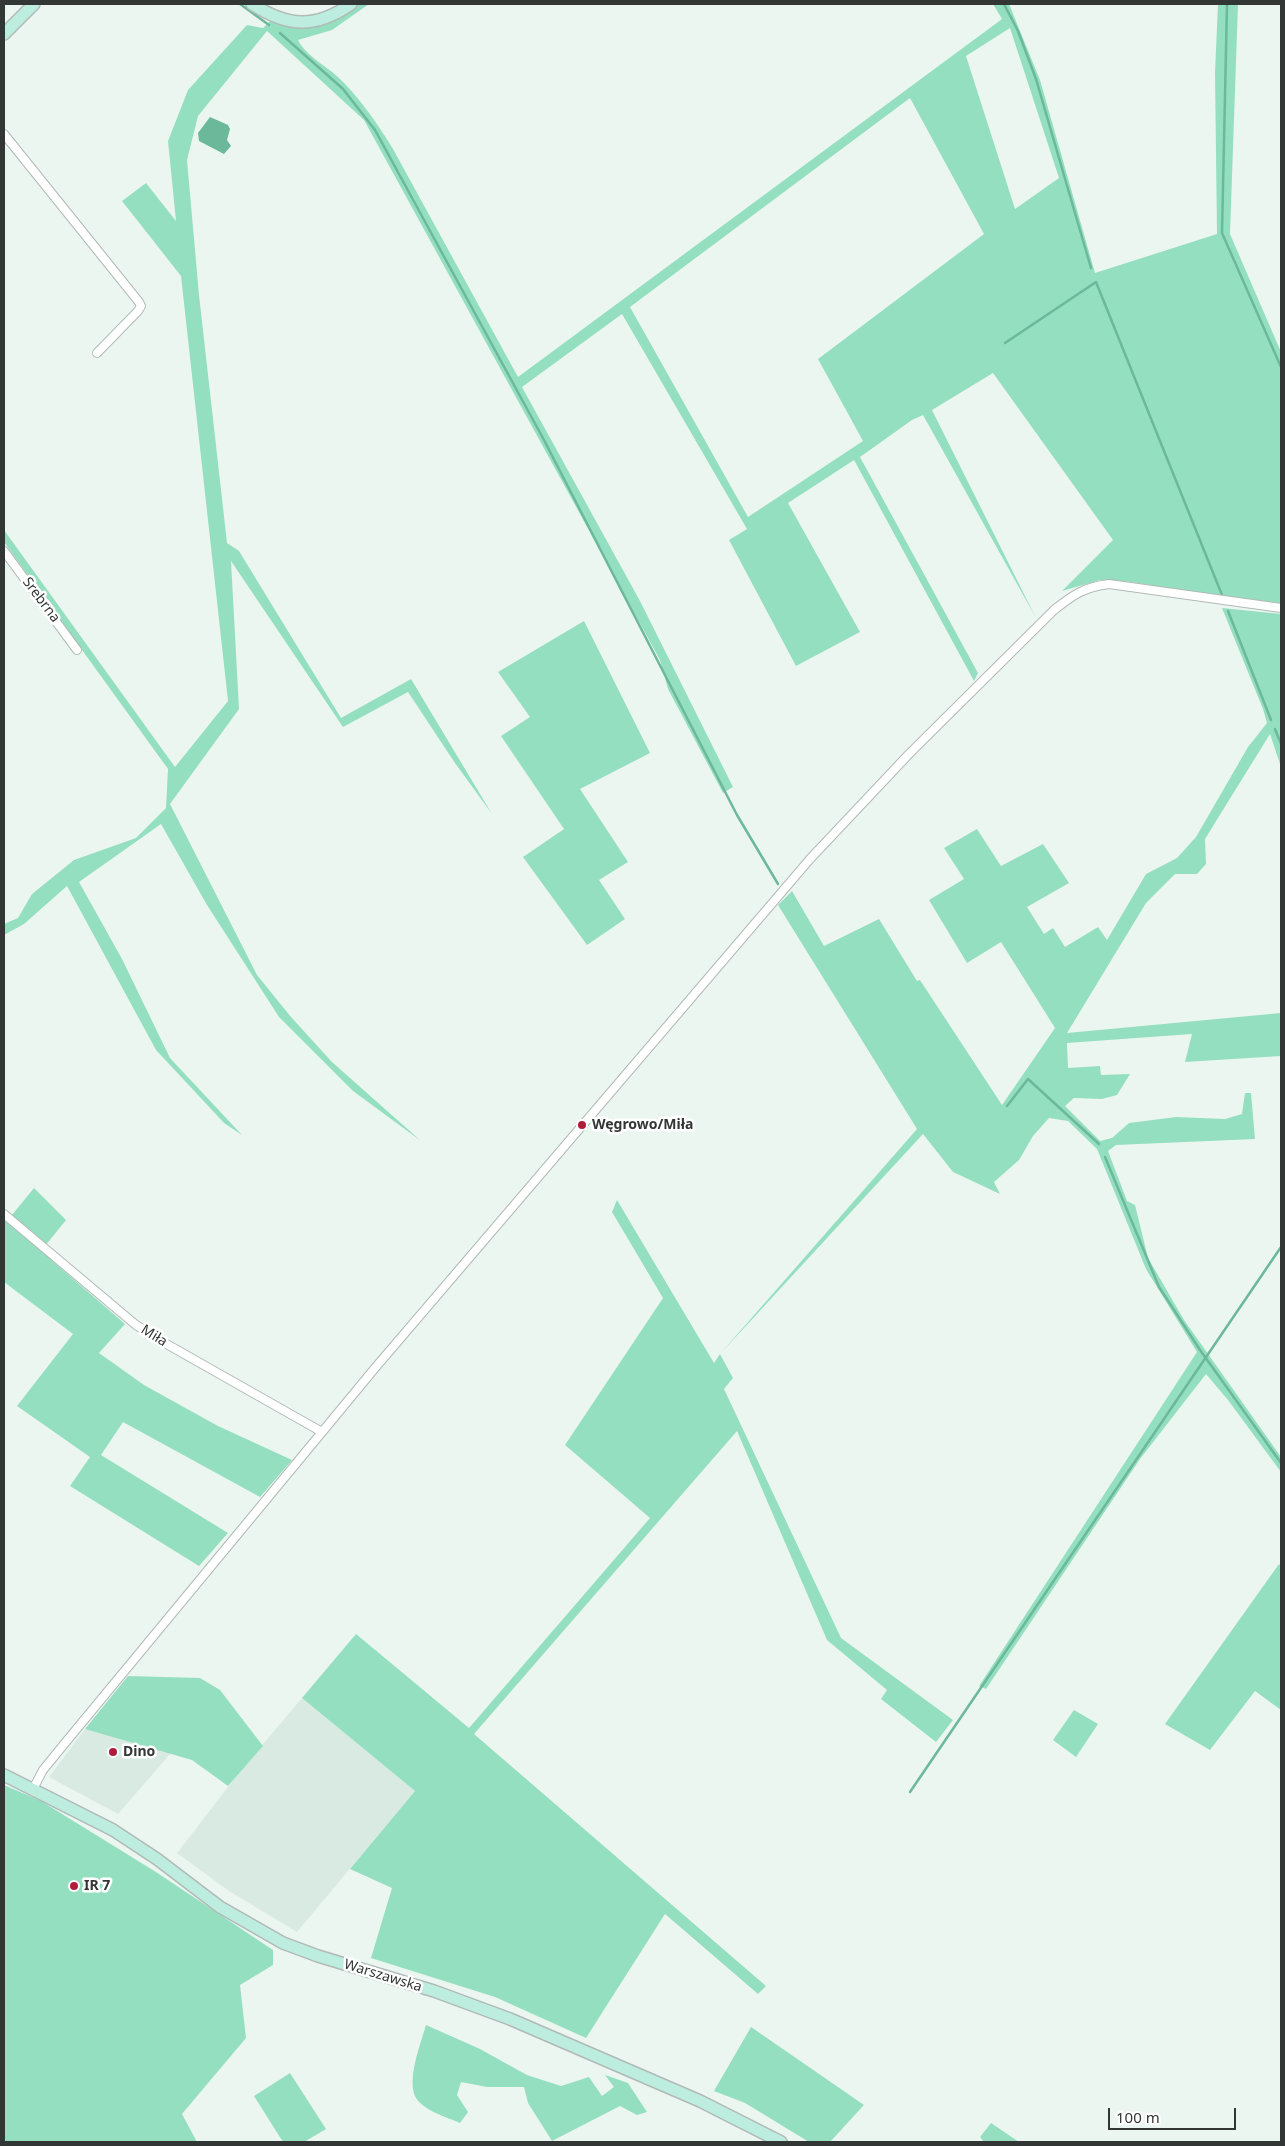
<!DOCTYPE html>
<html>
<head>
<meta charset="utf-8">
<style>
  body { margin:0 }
  #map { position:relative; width:1285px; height:2146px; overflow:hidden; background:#ecf6f1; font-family:"Noto Sans",sans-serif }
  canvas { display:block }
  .frame { position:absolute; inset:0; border:5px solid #323634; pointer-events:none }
  .scale { position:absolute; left:1108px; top:2108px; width:128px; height:22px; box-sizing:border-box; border:2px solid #323634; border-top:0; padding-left:6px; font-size:15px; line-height:18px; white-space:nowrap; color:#323634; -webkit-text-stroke:4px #fff; paint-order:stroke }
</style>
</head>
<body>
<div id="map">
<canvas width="1285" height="2146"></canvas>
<div class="frame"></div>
<div class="scale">100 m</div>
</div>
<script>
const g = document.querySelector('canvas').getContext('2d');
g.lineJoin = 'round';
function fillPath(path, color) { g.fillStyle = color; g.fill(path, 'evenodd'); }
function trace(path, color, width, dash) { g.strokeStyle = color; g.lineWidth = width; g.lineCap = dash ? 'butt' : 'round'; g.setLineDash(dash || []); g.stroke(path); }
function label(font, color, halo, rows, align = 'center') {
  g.font = font + ' "Noto Sans",sans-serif'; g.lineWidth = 5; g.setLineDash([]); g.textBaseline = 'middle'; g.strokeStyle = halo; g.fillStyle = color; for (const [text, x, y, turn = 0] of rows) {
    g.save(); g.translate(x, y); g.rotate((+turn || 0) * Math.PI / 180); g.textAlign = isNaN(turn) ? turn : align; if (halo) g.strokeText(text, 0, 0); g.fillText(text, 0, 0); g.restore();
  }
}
fillPath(new Path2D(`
  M302,1698L415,1791L297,1932L229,1891L177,1853L242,1769Z
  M85,1729L171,1753L118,1814L49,1777Z`), '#d9eae2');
fillPath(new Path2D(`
  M345,4H369L332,30L298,40C306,56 325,65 338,77C360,98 377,123 393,149L518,377L1002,19L993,4H1009L1040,80L1095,273L1217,234L1215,72L1218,4H1238L1230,234L1281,352V604L1228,598L1131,582L1100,580L1062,591L1113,540L993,373L932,410L1036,618L923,415L912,420L860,457L978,673L974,681L854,460L788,503L860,632L796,666L729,540L747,529L622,314L522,387L640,601L733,787L723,793L668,689L660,660L364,120L267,31L198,116L187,160L199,295L227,543L239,551L341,718L411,679L492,814L455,763L408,692L343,727L231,561L239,709L170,804L257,975L291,1017L332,1062L421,1141L353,1091L279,1017L207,905L161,824L79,882L122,959L170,1058L242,1135L224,1123L156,1050L67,886L24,924L4,935V924L18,918L32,894L74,860L136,838L166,808L168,769L4,542V530L175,767L228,701L181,276L122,201L146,183L176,221L168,141L188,90L247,25L263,28L276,15L299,23ZM1010,28L1059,178L1015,209L966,56ZM910,98L984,234L818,359L863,441L748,517L630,307Z
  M1222,608L1281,614V767L1270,734L1205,839L1206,864L1197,874H1175L1146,903L1067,1033L1281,1013V1056L1185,1062L1192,1034L1067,1043L1068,1068L1100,1066L1101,1075L1130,1074L1117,1095L1102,1099L1074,1098L1065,1106L1100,1141L1112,1138L1129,1123L1176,1117L1225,1119L1242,1114L1245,1093H1251L1255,1139L1116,1145L1108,1151L1127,1201L1135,1205L1148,1258L1184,1320L1281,1457V1472L1228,1400L1206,1374L1140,1459L986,1689L979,1686L1197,1352L1146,1269L1097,1149L1068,1121L1049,1118L1033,1136L1019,1160L994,1182L1000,1194L953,1172L923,1134L720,1354L733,1378L724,1389L841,1638L953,1720L936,1742L881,1699L887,1690L827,1640L737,1431L474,1734L766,1986L758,1994L665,1914L586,2038L495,1997L371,1958L392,1888L350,1869L415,1791L302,1698L356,1634L469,1728L650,1518L565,1445L663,1298L612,1212L617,1200L714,1363L720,1354L917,1129L778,905L792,891L824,946L879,919L917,981L920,980L1002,1105L1055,1028L1001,942L967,963L929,900L964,879L944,848L977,829L1001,866L1043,844L1069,883L1027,907L1044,934L1053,928L1065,947L1098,927L1107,940L1146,874L1177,858L1196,837L1248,747L1267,723L1263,709Z
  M584,621L650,753L580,789L628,862L599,880L625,919L587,945L523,857L564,829L501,736L530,717L498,672Z
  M34,1188L66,1220L41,1251L125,1324L99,1353L144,1385L218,1426L292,1460L260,1497L123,1422L101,1455L228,1533L199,1566L70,1486L90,1457L17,1406L73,1334L4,1282V1218L7,1221Z
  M1279,1564L1281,1566V1710L1255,1691L1210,1750L1165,1724Z
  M128,1676L200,1678L220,1690L263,1746L228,1786L192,1760L85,1729Z
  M1074,1710L1098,1724L1076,1757L1053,1740Z
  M4,1785L41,1801L156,1872L273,1950V1965L240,1985L246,2038L182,2114L197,2142H4Z
  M426,2025L480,2049L527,2075L561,2086L589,2077L602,2096L614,2087L605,2075L628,2083L647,2112L637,2115L620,2106L552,2141L528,2103L524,2087H487L461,2082L457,2095L468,2112L460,2123C447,2117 424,2111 416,2098C406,2080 421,2043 426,2025Z
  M751,2027L864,2105L830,2142H809L745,2103L714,2091Z
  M290,2073L326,2129L304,2142H283L254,2096Z
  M991,2123L1019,2142H984L980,2137Z`), '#95dfc1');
fillPath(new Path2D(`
  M210,117L228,125L230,129L227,140L231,146L224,154L199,141L198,133Z`), '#6bb89b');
trace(new Path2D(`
  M240,4L269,25
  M1004,4L1018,31L1036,79L1091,268
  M1227,4L1222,233L1281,367
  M280,33L343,89L375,130L544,440L737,815L778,884
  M1005,343L1096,282L1222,595
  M1228,611L1271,720
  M1275,729L1281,744
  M1007,1106L1028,1079L1099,1144
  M1105,1157L1159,1287L1200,1350L1281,1463
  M910,1792L1281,1247`), '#6bb89b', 2.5);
const street = new Path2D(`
  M4,134L139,302L141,306L138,311L97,353
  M4,551L77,650
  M4,1214L136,1325L163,1342L322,1432
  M33,1789L43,1770L65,1743L375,1368L810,859L909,754L1054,610C1073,595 1084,587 1109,584L1281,608`);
const secondary = new Path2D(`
  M252,4C288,27 315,29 351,4
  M4,34L34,4
  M4,1775L113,1830L157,1859L220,1907L283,1943L318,1956L434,1991L510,2019L700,2101L781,2142`);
trace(street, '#b1bab6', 10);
trace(secondary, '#b1bab6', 14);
trace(street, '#fff', 8);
trace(secondary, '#bdeddf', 11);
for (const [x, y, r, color] of [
  [582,1125,5,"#af1b39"],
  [113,1752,5,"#af1b39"],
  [74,1886,5,"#af1b39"]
]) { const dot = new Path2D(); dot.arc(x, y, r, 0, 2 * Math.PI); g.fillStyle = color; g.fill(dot); trace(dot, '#fff', 2); }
label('14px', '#323634', '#fff', [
  ["Srebrna",41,600,53],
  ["Miła",154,1336,32],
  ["Warszawska",383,1976,17]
]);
label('bold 14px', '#323634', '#fff', [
  ["Węgrowo/Miła",592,1125],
  ["Dino",123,1752],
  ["IR 7",84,1886]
], 'left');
</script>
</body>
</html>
